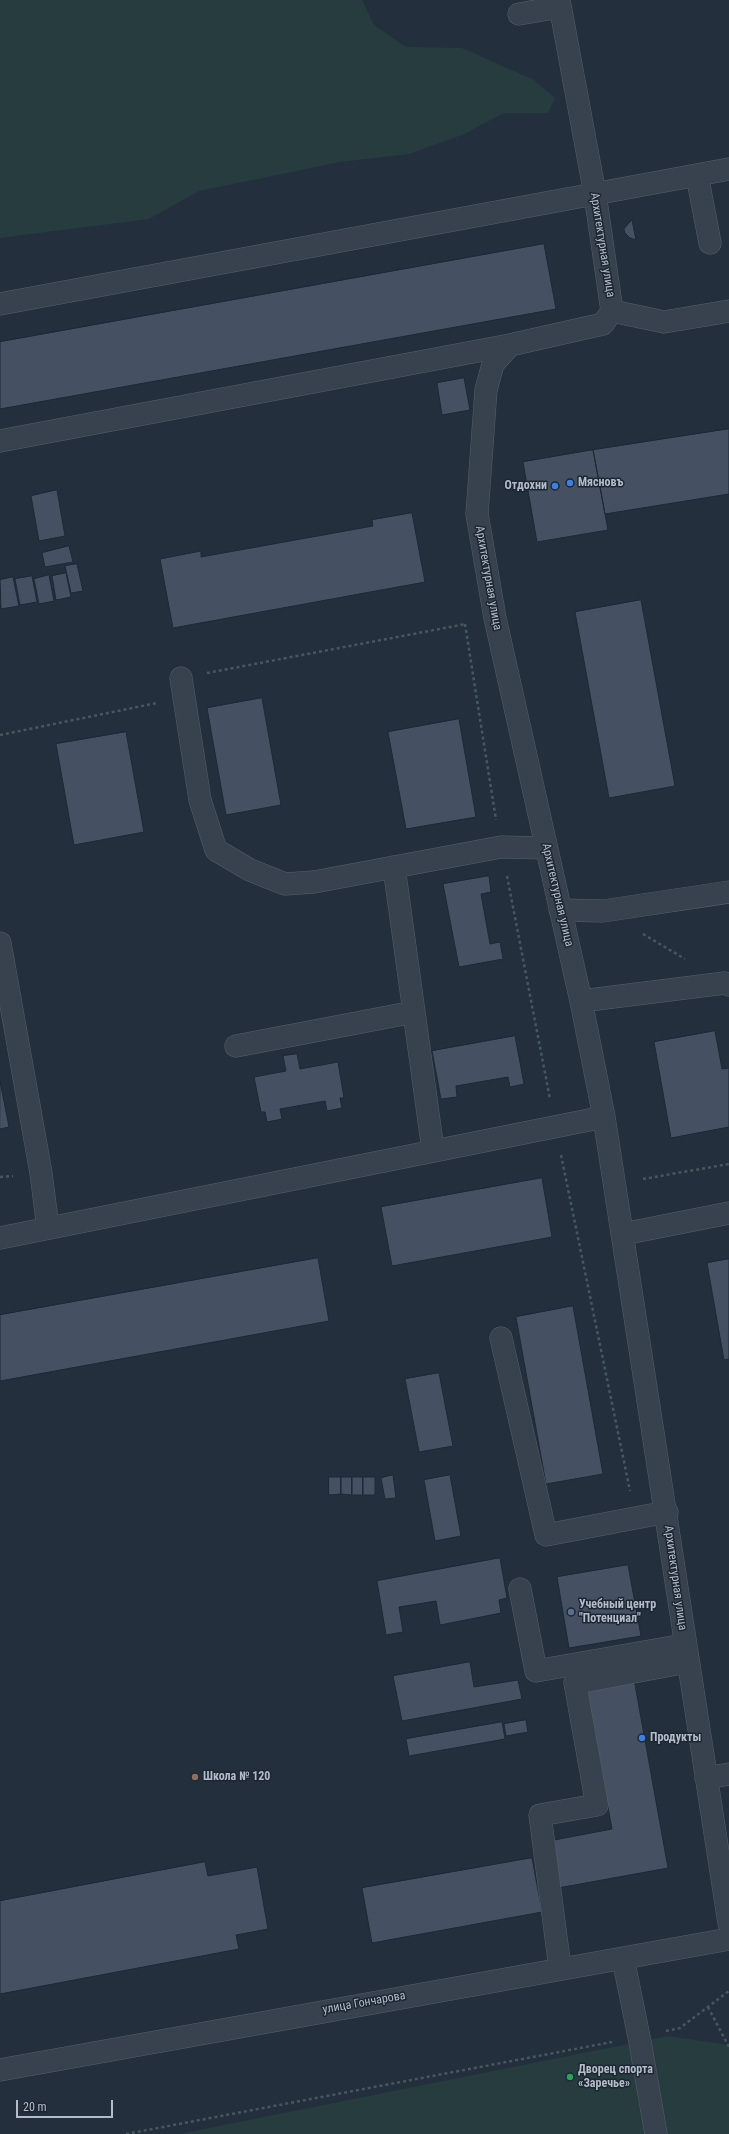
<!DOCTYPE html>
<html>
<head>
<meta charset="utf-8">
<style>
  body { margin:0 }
  #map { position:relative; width:729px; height:2134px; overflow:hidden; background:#242f3e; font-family:"Roboto Condensed",sans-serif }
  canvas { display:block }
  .scale { position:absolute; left:16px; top:2100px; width:97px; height:18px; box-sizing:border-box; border:2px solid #b4bcc9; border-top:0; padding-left:5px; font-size:12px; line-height:14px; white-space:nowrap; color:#b4bcc9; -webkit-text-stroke:3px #1d2633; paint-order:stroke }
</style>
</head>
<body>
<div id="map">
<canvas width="729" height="2134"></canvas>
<div class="scale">20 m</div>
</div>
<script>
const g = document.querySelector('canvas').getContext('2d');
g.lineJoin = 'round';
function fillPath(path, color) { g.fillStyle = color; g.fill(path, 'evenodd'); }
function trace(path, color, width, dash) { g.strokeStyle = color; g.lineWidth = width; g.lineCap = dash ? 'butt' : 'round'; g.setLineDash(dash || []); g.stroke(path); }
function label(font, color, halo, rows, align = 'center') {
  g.font = font + ' "Roboto Condensed",sans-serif'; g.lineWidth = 3; g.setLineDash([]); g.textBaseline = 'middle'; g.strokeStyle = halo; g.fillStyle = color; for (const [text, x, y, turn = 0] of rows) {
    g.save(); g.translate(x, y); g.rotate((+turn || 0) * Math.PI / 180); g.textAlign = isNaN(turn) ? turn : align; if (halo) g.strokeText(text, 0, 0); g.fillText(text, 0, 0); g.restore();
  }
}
fillPath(new Path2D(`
  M0,0H362L374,25L406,47L462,48L534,80L555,98L548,113H504L462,135L409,154L340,162L199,191L149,219L0,238Z
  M668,2036L729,2045V2134H179Z`), '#263c3f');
const building = new Path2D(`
  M632,220L636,240L630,238L625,233L624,229Z
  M544,244L556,309L0,409V342Z
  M464,378L470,410L442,415L437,383Z
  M729,429V494L605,514L593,450Z
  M593,450L608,530L537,542L523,462Z
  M57,490L65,536L39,541L31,496Z
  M412,513L425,582L173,628L160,559L201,551V557L373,526L372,520Z
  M69,546L73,562L45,567L42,553Z
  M77,564L83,591L71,593L65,566Z
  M66,573L71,597L56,600L52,576Z
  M49,575L54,601L39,604L34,579Z
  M32,576L37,602L20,605L15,579Z
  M13,577L19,606L1,609L0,580Z
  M641,600L675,786L609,798L575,612Z
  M262,698L281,805L226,815L207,708Z
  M459,719L476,817L406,829L388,732Z
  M126,732L144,832L74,845L56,744Z
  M489,876L491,892L481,894L490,944L500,942L503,959L459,967L443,884Z
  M715,1031L722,1069L729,1068V1127L671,1138L654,1042Z
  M515,1036L524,1084L510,1087L508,1077L456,1086L457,1097L441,1099L432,1051Z
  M297,1054L300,1069L338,1062L344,1098H340L342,1108L327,1111L325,1101L280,1109L282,1119L267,1122L265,1112H261L254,1077L286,1071L283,1056Z
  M0,1081L9,1127L0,1129Z
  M542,1178L552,1237L392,1266L381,1207Z
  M318,1258L329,1321L0,1381V1315Z
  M729,1259V1359L724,1360L707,1263Z
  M573,1306L603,1474L546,1484L516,1317Z
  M439,1373L453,1446L419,1452L405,1379Z
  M393,1475L396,1498L385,1499L381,1478Z
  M450,1475L461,1536L435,1541L424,1480Z
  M329,1477H341V1494L329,1495Z
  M341,1477H352V1495L341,1494Z
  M352,1477H363V1495H352Z
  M363,1477H375V1495H363Z
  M500,1558L507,1598L499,1600L501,1613L440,1625L436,1601L399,1607L403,1632L386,1635L377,1581Z
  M628,1565L641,1636L569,1648L557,1577Z
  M470,1662L474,1687L518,1680L522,1699L402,1721L393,1676Z
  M634,1679L668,1868L558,1888L549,1841L612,1829L586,1688Z
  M526,1720L528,1732L506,1736L504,1724Z
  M502,1722L505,1739L409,1756L406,1739Z
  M532,1858L542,1912L372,1943L362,1888Z
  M205,1862L208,1876L257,1867L268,1929L236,1935L239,1949L0,1994V1901Z`);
fillPath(building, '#455162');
trace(building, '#1f2835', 1);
const minor = new Path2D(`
  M559,0L595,194L612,311L603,324L510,345L493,364L486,390L477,514L495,618L581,1001L604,1117L729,1923
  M519,14L560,7
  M697,175L710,243
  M0,304L729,169
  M612,311L664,322L729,311
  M0,441L510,345
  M181,678L200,800L216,850L250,870L285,884L314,882L501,847L546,848
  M394,867L433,1150
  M560,910L603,911L729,892
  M0,943L41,1173L48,1228
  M581,1001L725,983L729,985
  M236,1046L414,1012
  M623,1234L729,1213
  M0,1238L604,1117
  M501,1338L546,1535L667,1512
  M520,1589L536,1671L684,1645
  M706,1778L729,1774
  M623,1958L640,2042L656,2134
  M560,1968L540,1815L597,1805L575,1683L687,1662
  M0,2070L729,1939`);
trace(minor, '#565f6c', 23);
trace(new Path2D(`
  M465,624L496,820
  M207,673L466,624
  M0,735L157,703
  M507,876L550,1099
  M643,934L685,959
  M561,1155L630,1491
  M0,1177L13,1176
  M643,1179L729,1164
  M708,2007L729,2047
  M666,2031L680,2028L729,1991
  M126,2134L612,2042`), '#44595c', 2.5, [3, 3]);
trace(minor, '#38414e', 22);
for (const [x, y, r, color] of [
  [570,483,4,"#3f7fe0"],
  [555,486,4,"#3f7fe0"],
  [571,1612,4,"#5c6f8a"],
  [642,1738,4,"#3f7fe0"],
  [195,1777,4,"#8d6e63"],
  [570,2077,4,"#2e9e5b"]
]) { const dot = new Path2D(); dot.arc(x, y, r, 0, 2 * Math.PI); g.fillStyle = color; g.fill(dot); trace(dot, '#1d2633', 1.5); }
label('12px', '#b4bcc9', '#1d2633', [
  ["Архитектурная улица",602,245,81],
  ["Архитектурная улица",488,578,80],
  ["Архитектурная улица",557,895,77],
  ["Архитектурная улица",675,1578,82],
  ["улица Гончарова",364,2003,-10]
]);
label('bold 12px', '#b4bcc9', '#1d2633', [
  ["Мясновъ",578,483],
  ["Отдохни",547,486,"right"],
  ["Учебный центр",579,1605],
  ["\"Потенциал\"",579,1619],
  ["Продукты",650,1738],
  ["Школа № 120",203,1777],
  ["Дворец спорта",578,2070],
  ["«Заречье»",578,2084]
], 'left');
</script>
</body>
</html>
